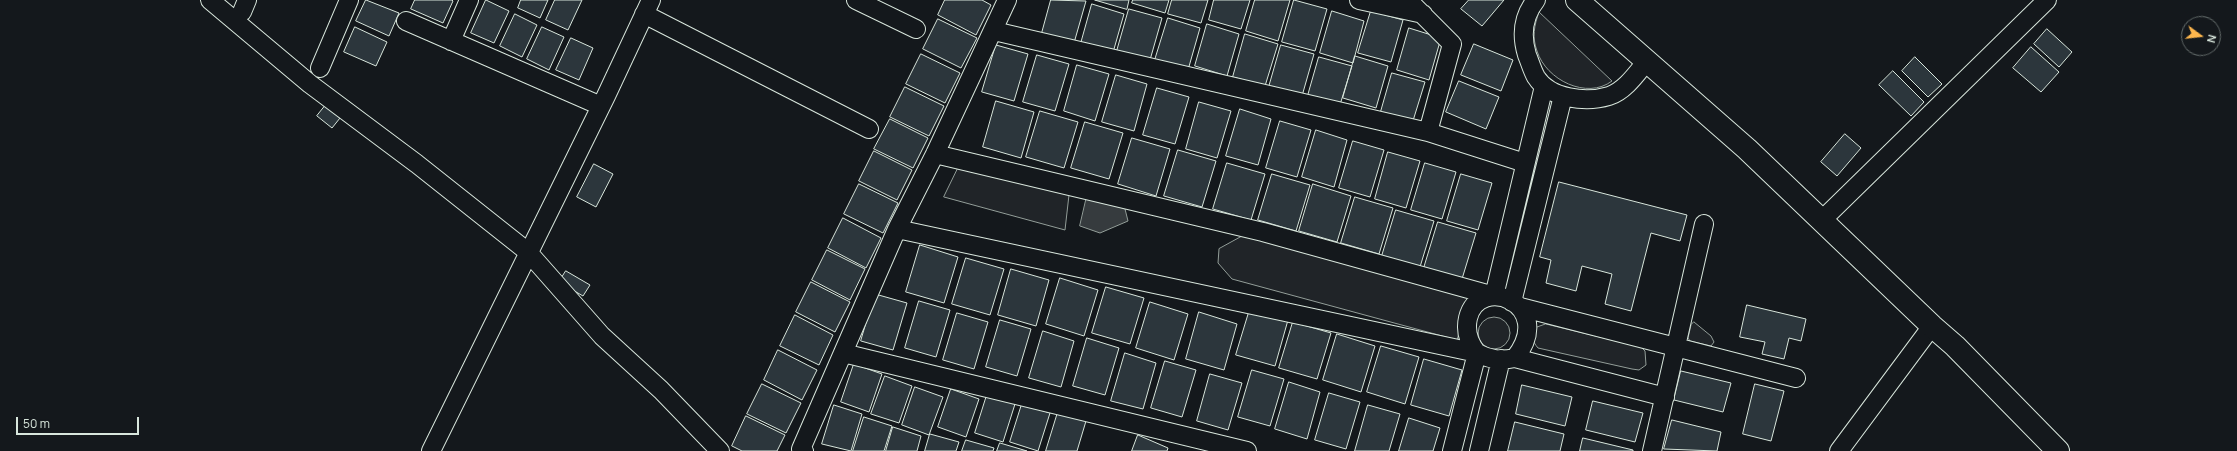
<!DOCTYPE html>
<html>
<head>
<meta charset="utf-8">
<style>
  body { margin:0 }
  #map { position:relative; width:2237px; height:451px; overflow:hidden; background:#14181c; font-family:Manrope,sans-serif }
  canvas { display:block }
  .north { position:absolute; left:2181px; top:16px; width:40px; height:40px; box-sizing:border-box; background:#14181c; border:1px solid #626a69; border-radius:50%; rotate:105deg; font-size:11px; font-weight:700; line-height:16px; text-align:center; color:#d8e6dc }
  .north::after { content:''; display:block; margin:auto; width:14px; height:18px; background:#ffb74d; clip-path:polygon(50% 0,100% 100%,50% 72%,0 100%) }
  .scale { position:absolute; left:16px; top:417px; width:123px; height:18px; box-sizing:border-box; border:2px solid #d8e6dc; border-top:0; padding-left:5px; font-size:12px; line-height:14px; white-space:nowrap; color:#d8e6dc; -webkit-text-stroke:3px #14181c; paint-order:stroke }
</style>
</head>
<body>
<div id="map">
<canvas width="2237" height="451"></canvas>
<div class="north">N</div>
<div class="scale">50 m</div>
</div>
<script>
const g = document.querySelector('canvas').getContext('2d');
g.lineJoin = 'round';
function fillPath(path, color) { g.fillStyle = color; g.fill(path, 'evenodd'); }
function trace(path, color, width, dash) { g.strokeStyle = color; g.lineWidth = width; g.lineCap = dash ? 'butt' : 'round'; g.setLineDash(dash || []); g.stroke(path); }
const green = new Path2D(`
  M1539,12L1612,81C1587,100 1546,80 1537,51C1532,37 1534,26 1539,12Z
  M965,154L1070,186L1065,230L944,197Z
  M1248,233L1470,296L1457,340L1232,279L1218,263L1219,249Z
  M1478 333a16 16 0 1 1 32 0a16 16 0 1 1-32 0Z
  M1694,322L1711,336L1714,342L1711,346L1690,341L1688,338L1691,325Z
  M1546,324L1641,347L1645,351L1646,365L1639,370L1632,369L1538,348C1532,341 1531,336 1535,328Z`);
fillPath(green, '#202428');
trace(green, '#939e99', 1);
const water = new Path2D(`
  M1087,196L1124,205L1128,221L1100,233L1080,226Z`);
fillPath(water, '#363b3e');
trace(water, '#939e99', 1);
const building = new Path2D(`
  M366,0L399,13L389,36L356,21Z
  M415,0H452L453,1L443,23L411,9Z
  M486,0L509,11L494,43L471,33Z
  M521,0H548L540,18L518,8Z
  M555,0H582L568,30L546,20Z
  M945,0H982L991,5L976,35L938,15Z
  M1051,0L1086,1L1074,43L1042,33Z
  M1095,0H1129L1127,9Z
  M1133,0H1169L1165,13L1132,3Z
  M1172,0H1208L1201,23L1168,14Z
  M1214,0H1250L1241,29L1209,20Z
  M1255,0H1290L1278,41L1246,31Z
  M1294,0L1327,9L1315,51L1282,42Z
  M1469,0H1504L1482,26L1461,9Z
  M1092,4L1124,14L1112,56L1080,47Z
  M1129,9L1162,18L1150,60L1117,51Z
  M1332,11L1364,21L1353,63L1320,53Z
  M1371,11L1403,20L1391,62L1358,53Z
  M515,14L537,25L522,57L500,46Z
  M1168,18L1200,28L1188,70L1155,60Z
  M938,19L977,38L961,68L923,49Z
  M1207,24L1239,34L1227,76L1195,66Z
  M355,27L387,42L376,66L344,52Z
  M542,27L564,37L549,70L527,59Z
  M1409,28L1441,38L1429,80L1397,70Z
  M2047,29L2072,52L2059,67L2034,44Z
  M1245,34L1278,44L1265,86L1233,77Z
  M571,38L593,48L579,80L556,70Z
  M1474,44L1513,60L1501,91L1461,75Z
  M996,45L1028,54L1014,101L982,92Z
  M1281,45L1314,54L1302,96L1269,87Z
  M2031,47L2059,72L2041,92L2013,68Z
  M921,54L960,73L945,103L906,84Z
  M1037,55L1069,64L1055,111L1023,102Z
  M1355,56L1388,66L1376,108L1343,98Z
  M1319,57L1352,66L1339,108L1307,99Z
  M1915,57L1942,84L1928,97L1902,71Z
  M1077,65L1109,74L1095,121L1064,111Z
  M1893,71L1924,102L1911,116L1879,85Z
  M1392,73L1425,82L1412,124L1380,115Z
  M1116,75L1147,84L1134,131L1102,122Z
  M1459,81L1499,97L1486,129L1446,112Z
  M905,87L944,106L929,136L890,117Z
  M1157,88L1189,97L1175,144L1143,135Z
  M996,101L1034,112L1021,158L983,147Z
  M1199,102L1231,111L1217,158L1186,149Z
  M325,106L340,118L332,128L317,116Z
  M1240,109L1271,119L1258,165L1226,156Z
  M1040,111L1078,122L1064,168L1026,157Z
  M890,119L928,138L913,168L874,149Z
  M1280,121L1311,130L1297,177L1266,168Z
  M1085,122L1123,133L1109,179L1071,168Z
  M1316,130L1347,140L1334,187L1302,177Z
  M1845,134L1861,148L1837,176L1821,162Z
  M1132,138L1170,149L1156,196L1118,184Z
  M1353,141L1384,150L1370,197L1339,188Z
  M1178,150L1216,161L1202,207L1164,196Z
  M874,151L912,170L897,200L859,181Z
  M1388,152L1420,161L1406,208L1375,199Z
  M1227,163L1265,174L1251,220L1213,209Z
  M1425,163L1456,172L1442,219L1411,210Z
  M594,164L613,174L596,207L577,197Z
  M1272,174L1310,185L1296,231L1258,220Z
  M1461,174L1492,183L1478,230L1447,221Z
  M1559,182L1687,215L1680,241L1651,233L1631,311L1605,304L1612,274L1582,266L1576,291L1546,283L1551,260L1540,257Z
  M859,184L898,203L883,233L844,214Z
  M1313,184L1351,196L1337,242L1299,231Z
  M1355,197L1393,208L1379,254L1341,243Z
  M1396,210L1434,221L1420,267L1382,256Z
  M843,218L881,238L866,268L828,248Z
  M1438,222L1476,233L1462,279L1424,268Z
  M920,245L958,257L944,303L906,292Z
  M827,250L865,269L850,300L812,280Z
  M966,258L1004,269L990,315L952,304Z
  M1011,269L1049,280L1036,326L998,315Z
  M566,271L590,285L583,296L559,282Z
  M1060,278L1098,290L1084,336L1046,324Z
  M811,282L850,302L835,332L796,312Z
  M1106,287L1144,298L1130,344L1092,333Z
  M875,294L907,303L893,350L861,341Z
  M919,301L950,310L936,357L905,348Z
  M1150,302L1188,314L1174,360L1136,348Z
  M1747,305L1806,319L1801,341L1789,338L1784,359L1762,354L1765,342L1740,337Z
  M1250,309L1288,320L1275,366L1236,355Z
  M1199,312L1237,324L1224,370L1186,359Z
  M957,313L988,322L974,369L943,360Z
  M795,315L833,335L819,365L780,346Z
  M1000,320L1031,329L1017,376L986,367Z
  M1293,322L1331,333L1317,379L1279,368Z
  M1043,331L1074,341L1061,387L1029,378Z
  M1337,334L1375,346L1361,392L1323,380Z
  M1087,338L1119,348L1105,395L1073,386Z
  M1381,346L1419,357L1405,404L1367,392Z
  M778,350L817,370L802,400L764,380Z
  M1125,353L1156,363L1143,409L1111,401Z
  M1424,359L1462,370L1449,416L1411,405Z
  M1165,361L1196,370L1182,417L1151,408Z
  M854,364L882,374L869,412L841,402Z
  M1252,370L1284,379L1270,426L1238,417Z
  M1681,371L1731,383L1723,412L1674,400Z
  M1210,374L1242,383L1228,430L1197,421Z
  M885,376L912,386L899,423L871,414Z
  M1289,382L1320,392L1307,439L1275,429Z
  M762,384L801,403L786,433L747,414Z
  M1755,384L1784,391L1771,441L1743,434Z
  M1522,385L1572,397L1565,426L1516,414Z
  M915,387L943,397L929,435L902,425Z
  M951,389L979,399L966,437L938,427Z
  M1329,393L1360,402L1346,449L1315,440Z
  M987,395L1015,404L1003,442L975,433Z
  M1593,401L1643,413L1635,442L1586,430Z
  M1022,404L1050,413L1038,451L1010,442Z
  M834,405L862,414L851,451L822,444Z
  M1368,405L1400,414L1389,451H1355Z
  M1058,412L1086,421L1077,451H1046Z
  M746,416L785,435L777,451H742L732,446Z
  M864,417L892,426L884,451H853Z
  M1409,418L1440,428L1433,451H1399Z
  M1672,420L1721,432L1717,451L1664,449Z
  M1515,422L1564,434L1560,451H1508Z
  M893,427L921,436L917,451H886Z
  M930,434L959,442L956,451H925Z
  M1138,435L1168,448L1167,451H1132Z
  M1583,438L1633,450V451H1580Z
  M966,440L994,448L993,451H962Z
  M1000,443L1027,451H997Z`);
fillPath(building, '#2c363c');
trace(building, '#d8e6dc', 1);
const minor = new Path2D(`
  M210,0L310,84L417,164L528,252L602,336L661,390L720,451
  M856,0L916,29
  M1359,0L1423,14
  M1408,0L1452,44L1428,132
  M1536,0C1523,16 1521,35 1527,55C1530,62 1532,70 1536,77C1550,99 1586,103 1609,96C1625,91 1637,73 1647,61
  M242,12L247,0
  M644,14L869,129
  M406,21L601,106
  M994,31L1428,132L1525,163
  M451,41L469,0
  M320,68L349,0
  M935,154L1263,232L1494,296L1544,86
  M1822,220L2047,0
  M897,229L1477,353C1490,360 1501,361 1515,358C1557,304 1479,273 1468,318C1465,331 1469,343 1477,353
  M1512,302L1563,96
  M1520,307L1796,378
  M843,353L1247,451
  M1515,358L1665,397
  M431,451L606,96L651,0
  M804,451L801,449L897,229L935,154L1007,0
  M1452,451L1477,353
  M1479,451L1501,359
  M1652,451L1704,224
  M1839,451L1932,326`);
const major = new Path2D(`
  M1577,0L1747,149L1932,326L1955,346L2058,451`);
trace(minor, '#d8e6dc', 20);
trace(major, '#d8e6dc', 24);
trace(minor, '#14181c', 18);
trace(major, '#14181c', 22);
</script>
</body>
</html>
